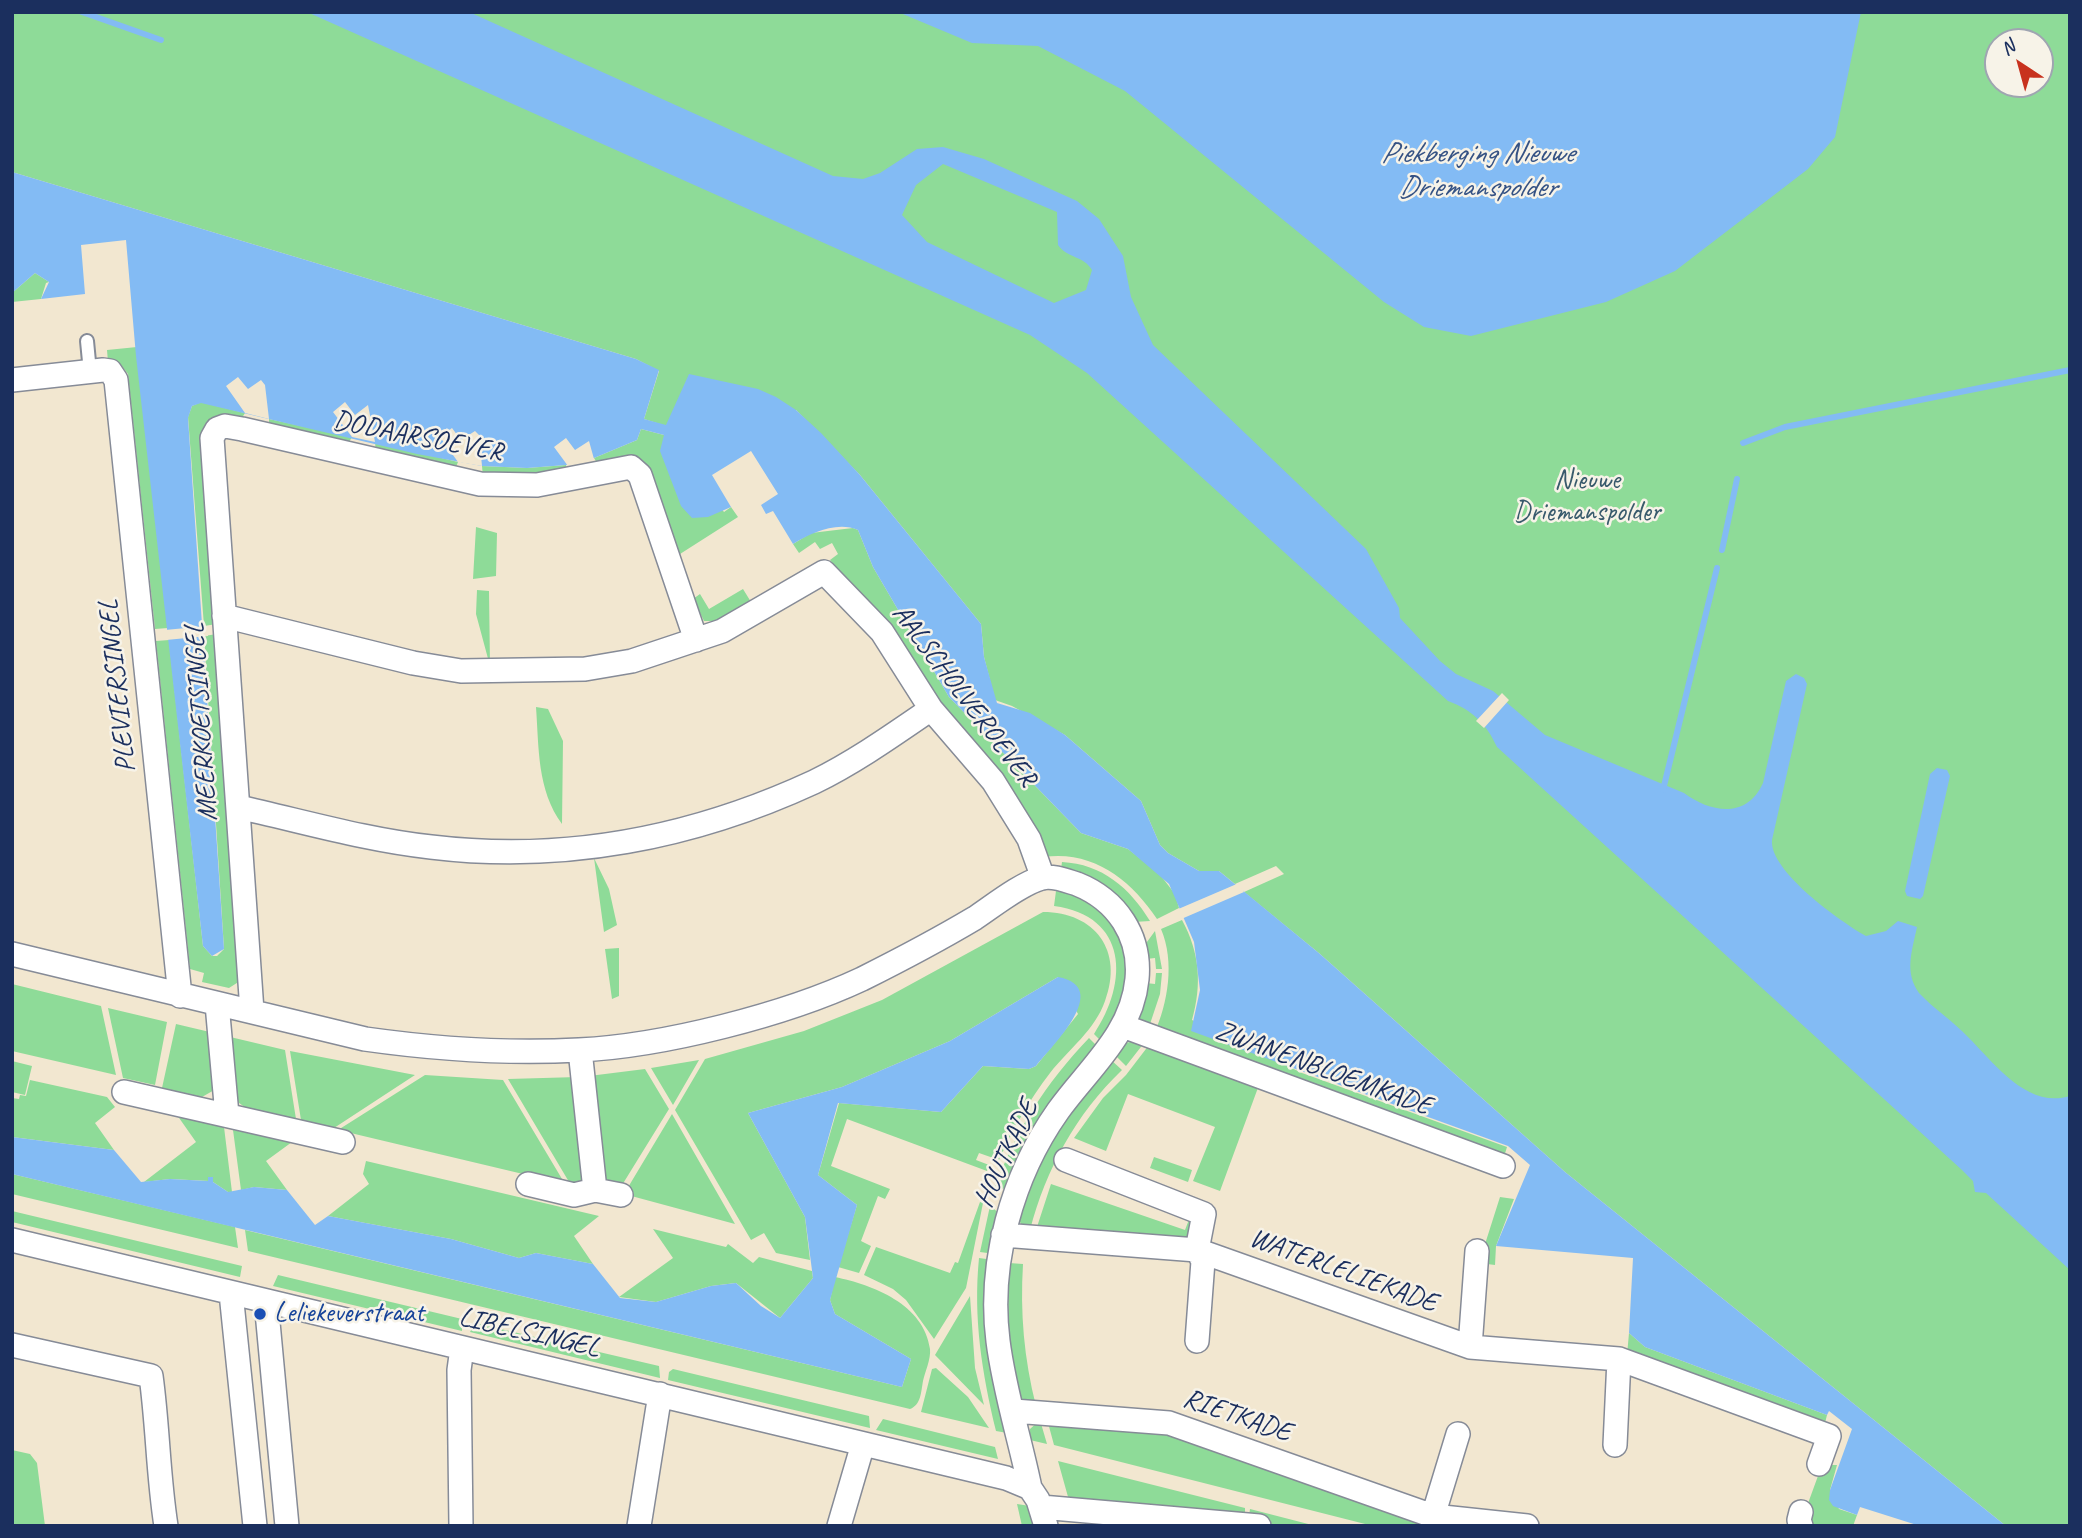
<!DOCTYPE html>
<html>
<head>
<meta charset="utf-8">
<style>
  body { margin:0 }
  #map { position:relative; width:2082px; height:1538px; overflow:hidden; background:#f2e7d0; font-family:Caveat,sans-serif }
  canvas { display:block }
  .frame { position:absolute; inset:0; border:14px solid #1b2f5e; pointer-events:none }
  .north { position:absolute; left:1984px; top:28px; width:70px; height:70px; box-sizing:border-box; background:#f7f3e8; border:2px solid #9fa5b1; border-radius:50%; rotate:324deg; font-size:19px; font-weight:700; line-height:28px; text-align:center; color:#1b2f5e }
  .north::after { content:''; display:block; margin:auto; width:24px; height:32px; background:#c8321e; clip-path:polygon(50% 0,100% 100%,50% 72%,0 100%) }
</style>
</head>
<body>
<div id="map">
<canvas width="2082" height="1538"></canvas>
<div class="frame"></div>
<div class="north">N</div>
</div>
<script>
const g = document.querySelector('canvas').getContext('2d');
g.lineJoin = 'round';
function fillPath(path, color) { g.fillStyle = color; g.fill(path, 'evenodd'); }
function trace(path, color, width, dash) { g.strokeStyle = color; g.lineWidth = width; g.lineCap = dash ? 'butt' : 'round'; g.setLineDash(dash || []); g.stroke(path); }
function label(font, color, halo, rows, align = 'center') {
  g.font = font + ' Caveat,sans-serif'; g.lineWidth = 5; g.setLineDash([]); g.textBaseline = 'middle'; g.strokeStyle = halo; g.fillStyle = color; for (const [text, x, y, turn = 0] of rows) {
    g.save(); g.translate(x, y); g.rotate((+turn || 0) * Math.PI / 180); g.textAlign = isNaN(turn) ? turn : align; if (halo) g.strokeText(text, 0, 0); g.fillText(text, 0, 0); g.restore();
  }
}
fillPath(new Path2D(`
  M12,12H2070V1526H2006L1565,1172L1320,954L1244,892L1284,874L1276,866L1235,884L1219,871H1199L1168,853L1160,845L1141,801L1065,735L1012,706L995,700L984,657L981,624L860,475L796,410L666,426L644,419L659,371L636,359L12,172ZM1998,42H2040V84H1998Z
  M35,273L49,282L46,283L41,299L12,302V293Z
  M137,347L168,628L155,629L128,374L121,365L108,362L107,350Z
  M201,402L245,413L240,421C226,417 212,411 204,427L217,624L204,626L188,417L192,406Z
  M269,419L352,437L346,447L269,427Z
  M641,429L664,435L724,512L731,507L738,517L680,554L650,473L599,466L594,458L637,440Z
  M375,442L458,462L454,472L376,453Z
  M566,465L567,473L483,477L482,466L527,468Z
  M476,527L497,533L496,576L473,579Z
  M853,528L858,530L873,567L949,697L1081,833L1128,849L1158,872L1175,894L1179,908L1157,919C1131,880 1093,850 1044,857L830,560L838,554L832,543L820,549L815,542L799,553L793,544L811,533Z
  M743,589L751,602L715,621H704L693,599L700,594L709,609Z
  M477,590L489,591L490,666L476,614Z
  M217,634L240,981L229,988L202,982L204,973L190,969L156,641L169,640L203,946L212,956H217L224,949L204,636Z
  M536,707L548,709L563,741L562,824C537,790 539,748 536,707Z
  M594,858L609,889L617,925L604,932Z
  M1062,862C1102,864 1130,888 1150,921L1134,922L1060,876Z
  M1056,891L1083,896L1115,921L1132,973L1104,1044L1094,1034C1129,982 1128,916 1054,906Z
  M1043,912C1095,912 1124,951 1105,1001C1095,1030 1069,1049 1050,1073C1029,1100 1013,1129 999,1160L979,1153L976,1160L989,1165L987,1171L847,1119L831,1166L890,1189L885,1199L878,1196L861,1241L871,1246L859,1273L838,1267L857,1205L818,1175L839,1103L941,1112L983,1066L1029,1069L1036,1066L1078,1014L1058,977L950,1041L842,1087L748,1113L805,1217L810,1260L776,1253L764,1233L751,1240L675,1110L705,1059L804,1031L882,1000Z
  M1182,920C1200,953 1202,985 1192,1020L1302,1073L1507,1147L1503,1160L1154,1034C1168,1003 1175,962 1161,929Z
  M1155,931L1162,969H1156L1155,958L1146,959L1144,946Z
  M619,948V996L612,999L605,949Z
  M1156,973H1162L1160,994L1148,1030L1138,1018L1146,983L1155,984Z
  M12,984L101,1006L116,1075L12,1051Z
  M108,1008L167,1022L155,1085L123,1078Z
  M176,1024L214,1033L216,1089L202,1097L162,1088Z
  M226,1036L285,1050L296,1119L246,1108L235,1100Z
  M1089,1038L1100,1049L1007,1188L994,1190C1015,1131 1046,1083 1089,1038Z
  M1134,1041L1144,1043L1126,1066L1115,1055L1126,1043Z
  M1149,1045L1259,1085L1220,1191L1193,1181L1215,1127L1128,1094L1106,1151L1074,1138L1103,1098L1126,1075Z
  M290,1051L415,1075L334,1128L301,1120Z
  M1110,1059L1122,1070C1076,1114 1046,1169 1030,1230L1021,1224L1017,1216L1047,1143Z
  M699,1060L673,1105L651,1068Z
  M12,1061L32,1066L25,1095L12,1092Z
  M645,1069L669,1109L619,1190L601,1186L589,1076Z
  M425,1075L503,1080L565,1184L338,1130Z
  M578,1077L585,1178L572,1187L508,1079Z
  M30,1080L107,1097L115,1107L95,1123L114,1150L12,1137V1098L19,1099L20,1095L26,1096Z
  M672,1114L735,1224L624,1194Z
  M177,1115L224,1127L232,1192H228L213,1182L212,1177H208L209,1181L170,1179L144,1182L196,1142Z
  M233,1130L292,1142L266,1161L287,1190L254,1187L241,1190Z
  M1154,1157L1192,1170L1188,1182L1150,1168Z
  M366,1161L599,1216L574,1236L593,1264L536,1253L519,1258L451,1239L328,1216L369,1184L363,1174Z
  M12,1174L235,1227L238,1248L12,1194Z
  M1051,1184L1185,1230L1190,1217L1194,1226L1189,1239L1036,1230Z
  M1500,1197L1514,1199L1496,1246L1495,1265L1479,1263Z
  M980,1202L983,1203L966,1288L934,1339L906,1300L893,1289L864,1275L876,1247L950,1273L955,1262L958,1263Z
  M990,1206L999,1213L995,1254L980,1252Z
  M12,1211L242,1266L240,1277L12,1222Z
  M653,1229L726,1247L728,1244L753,1263L759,1257L812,1271L813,1278L780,1318L736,1283L711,1286L656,1302L619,1297L673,1258Z
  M245,1230L902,1387L911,1359L835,1314L830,1300L835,1277C873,1285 924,1304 930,1349C931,1359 925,1372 923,1381C921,1392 921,1405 910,1409L248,1251Z
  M979,1258L994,1260L1013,1434L996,1431C982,1373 973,1318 979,1258Z
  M1009,1263L1023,1264C1020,1313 1024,1358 1036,1406L1018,1398C1008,1352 1007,1310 1009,1263Z
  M278,1275L462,1319V1331L273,1286Z
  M970,1296L975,1368L984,1405L935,1355Z
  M475,1323L659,1366L660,1378L470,1332Z
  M1629,1333L1645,1347L1827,1415L1824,1427L1627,1355Z
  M936,1368L968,1397L989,1428L921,1412L932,1369Z
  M673,1369L869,1416L870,1428L668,1380L669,1372Z
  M883,1419L995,1447L998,1459L876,1430Z
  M1047,1419L1167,1429L1428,1526H1373L1054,1445Z
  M1040,1420L1047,1444L1030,1440V1429Z
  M12,1450L30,1454L37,1463L45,1526H12Z
  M1058,1461L1245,1508V1516L1070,1504Z
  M1822,1465H1837L1830,1490L1839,1509L1857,1515L1853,1526H1808L1803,1517Z
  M1017,1504L1030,1506L1035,1526H1022Z
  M1250,1509L1316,1526H1277L1249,1516Z`), '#8edb98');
fillPath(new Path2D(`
  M307,12H469L833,176L863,179L880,173L917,149L943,147L984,159L1077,201L1099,219L1123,256L1131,297L1153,345L1366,549L1399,608L1400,618L1440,661L1456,674L1493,691L1545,735L1684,793C1711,813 1747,819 1763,783L1786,681L1796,674L1804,678L1807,684L1772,840C1769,871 1841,922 1866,936L1886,931L1898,921L1917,927C1912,951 1904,972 1919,993C1934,1009 1953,1021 1968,1037C1995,1064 2027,1109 2070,1096V1270L1986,1193L1975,1192L1973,1181L1962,1170L1497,747C1486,723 1472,710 1448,701L1087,373L1030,335ZM943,164L1057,212L1058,245C1067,258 1084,256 1092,270L1086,290L1054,303L927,242L902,215L916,185Z
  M898,12H1861L1835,137L1808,169L1675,271L1606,302L1471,336L1424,327L1384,302L1125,91L1038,46L972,43Z
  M12,172L636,359L659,370L644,419L666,425L689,374L758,389L776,397L796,410L821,433L860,475L981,624L984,657L997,703L1030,713L1065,735L1141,801L1160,845L1168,853L1199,871H1219L1320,954L1565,1172L2006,1526H1920L1860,1507L1857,1515L1833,1506L1829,1500L1830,1490L1852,1429L1829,1411L1827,1415L1645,1347L1629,1333L1633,1258L1496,1246L1530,1165L1508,1146L1191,1031L1200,990L1194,942L1169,884L1128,849L1081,833L949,697L873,567L858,530C837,521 811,533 793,544L773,511L766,514L761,505L778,494L751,451L712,475L731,507L708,517L692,518L681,506L660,451L664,435L641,429L637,440L594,458L566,465L527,468L482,466L417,454L201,403L192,406L188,418L224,949L212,956L203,946L136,356L126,240L81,245L85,294L41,299L49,282L35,273L12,293Z
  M1937,768L1947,770L1950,776L1923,896L1920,899L1907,896L1905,891L1930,774Z
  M1058,977C1113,987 1052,1046 1036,1066L1029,1069L983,1066L941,1112L838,1103L818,1175L857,1205L830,1300L835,1314L911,1359L902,1387L12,1174V1137L114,1150L141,1182L170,1179L208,1181V1177H213V1182L228,1192L254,1187L287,1190L315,1225L328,1216L451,1239L519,1258L536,1253L593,1264L620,1298L656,1302L711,1286L736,1283L761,1306L780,1318L813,1278L805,1217L748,1113L842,1087L950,1041Z`), '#83bbf4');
fillPath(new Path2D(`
  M238,377L248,389L261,380L265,385L269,419L245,413L226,386Z
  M345,402L355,415L368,405L375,442L352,437L333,412Z
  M452,428L461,440L475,431L479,435L482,466L458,462L440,437Z
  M566,438L575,450L589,441L594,459L568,466L554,447Z
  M207,626L208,636L166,640L165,630Z
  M1502,693L1509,700L1484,728L1476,721Z
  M1239,883L1244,892L1179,920L1176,910Z`), '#f2e7d0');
trace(new Path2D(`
  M82,12L161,40
  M1743,443L1785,427L2070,370
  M1722,550L1737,479
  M1663,790L1717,568`), '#83bbf4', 6);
const lane = new Path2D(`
  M87,341L90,372`);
const street = new Path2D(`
  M12,380L103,370L110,371L116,380L180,996
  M224,616L413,663L461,671L585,669L632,661L722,631L824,572L882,632L931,709L993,781L1029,839L1043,878
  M238,807C302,821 366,840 431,847C563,863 693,838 814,782C855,762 893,735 931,709
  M12,954L365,1039C436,1049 507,1054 579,1050C663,1046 785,1015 862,979C900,960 938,940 975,918C993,906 1022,883 1042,878C1053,875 1067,881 1077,884C1117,900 1141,936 1137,979C1132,1034 1088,1069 1058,1111C1012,1176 988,1263 998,1341C1004,1390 1020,1439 1030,1488L1038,1500L1046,1526
  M217,1004L227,1115
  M252,1011L212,438L217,429L225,426L242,429L480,484L537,485L631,467L640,475L696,640
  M1123,1026L1503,1166
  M580,1050L595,1190
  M124,1092L343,1142
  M1066,1160L1204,1214L1197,1250L1203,1261L1197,1341
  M528,1184L574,1195L595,1190L621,1195
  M1003,1235L1197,1250L1470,1347L1619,1359L1829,1436L1819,1464
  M12,1240L1006,1478L1030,1488
  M231,1293L255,1526
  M266,1301L287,1526
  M12,1345L151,1376C158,1427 158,1475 166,1526
  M1470,1347L1477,1251
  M1014,1411L1169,1423L1433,1516L1527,1526
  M1615,1445L1619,1359
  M1041,1507L1259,1526
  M1801,1512L1799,1520L1801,1526
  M1433,1516L1458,1434
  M461,1526L459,1370L462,1348
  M639,1526L660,1394
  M839,1526L863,1444`);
trace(lane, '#868b97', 16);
trace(street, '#868b97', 26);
trace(lane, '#fff', 12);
trace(street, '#fff', 23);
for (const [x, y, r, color] of [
  [260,1314,7,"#1a4fb4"]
]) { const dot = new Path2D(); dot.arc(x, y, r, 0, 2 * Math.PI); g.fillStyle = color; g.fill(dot); trace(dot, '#f7f3e8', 2.5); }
label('28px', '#1b2f5e', '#f7f3e8', [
  ["DODAARSOEVER",418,437,11],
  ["PLEVIERSINGEL",118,686,-96],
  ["AALSCHOLVEROEVER",964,696,53],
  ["MEERKOETSINGEL",202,722,-94],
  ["ZWANENBLOEMKADE",1323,1069,20],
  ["HOUTKADE",1007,1154,-65],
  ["WATERLELIEKADE",1343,1271,20],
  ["LIBELSINGEL",529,1333,13],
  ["RIETKADE",1237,1416,19]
]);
label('28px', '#385a6c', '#f7f3e8', [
  ["Nieuwe",1587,481],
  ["Driemanspolder",1587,513]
]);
label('28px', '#164399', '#f7f3e8', [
  ["Leliekeverstraat",274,1314]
], 'left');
label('italic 30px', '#355284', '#f7f3e8', [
  ["Piekberging Nieuwe",1477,154],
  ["Driemanspolder",1477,188]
]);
</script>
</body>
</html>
